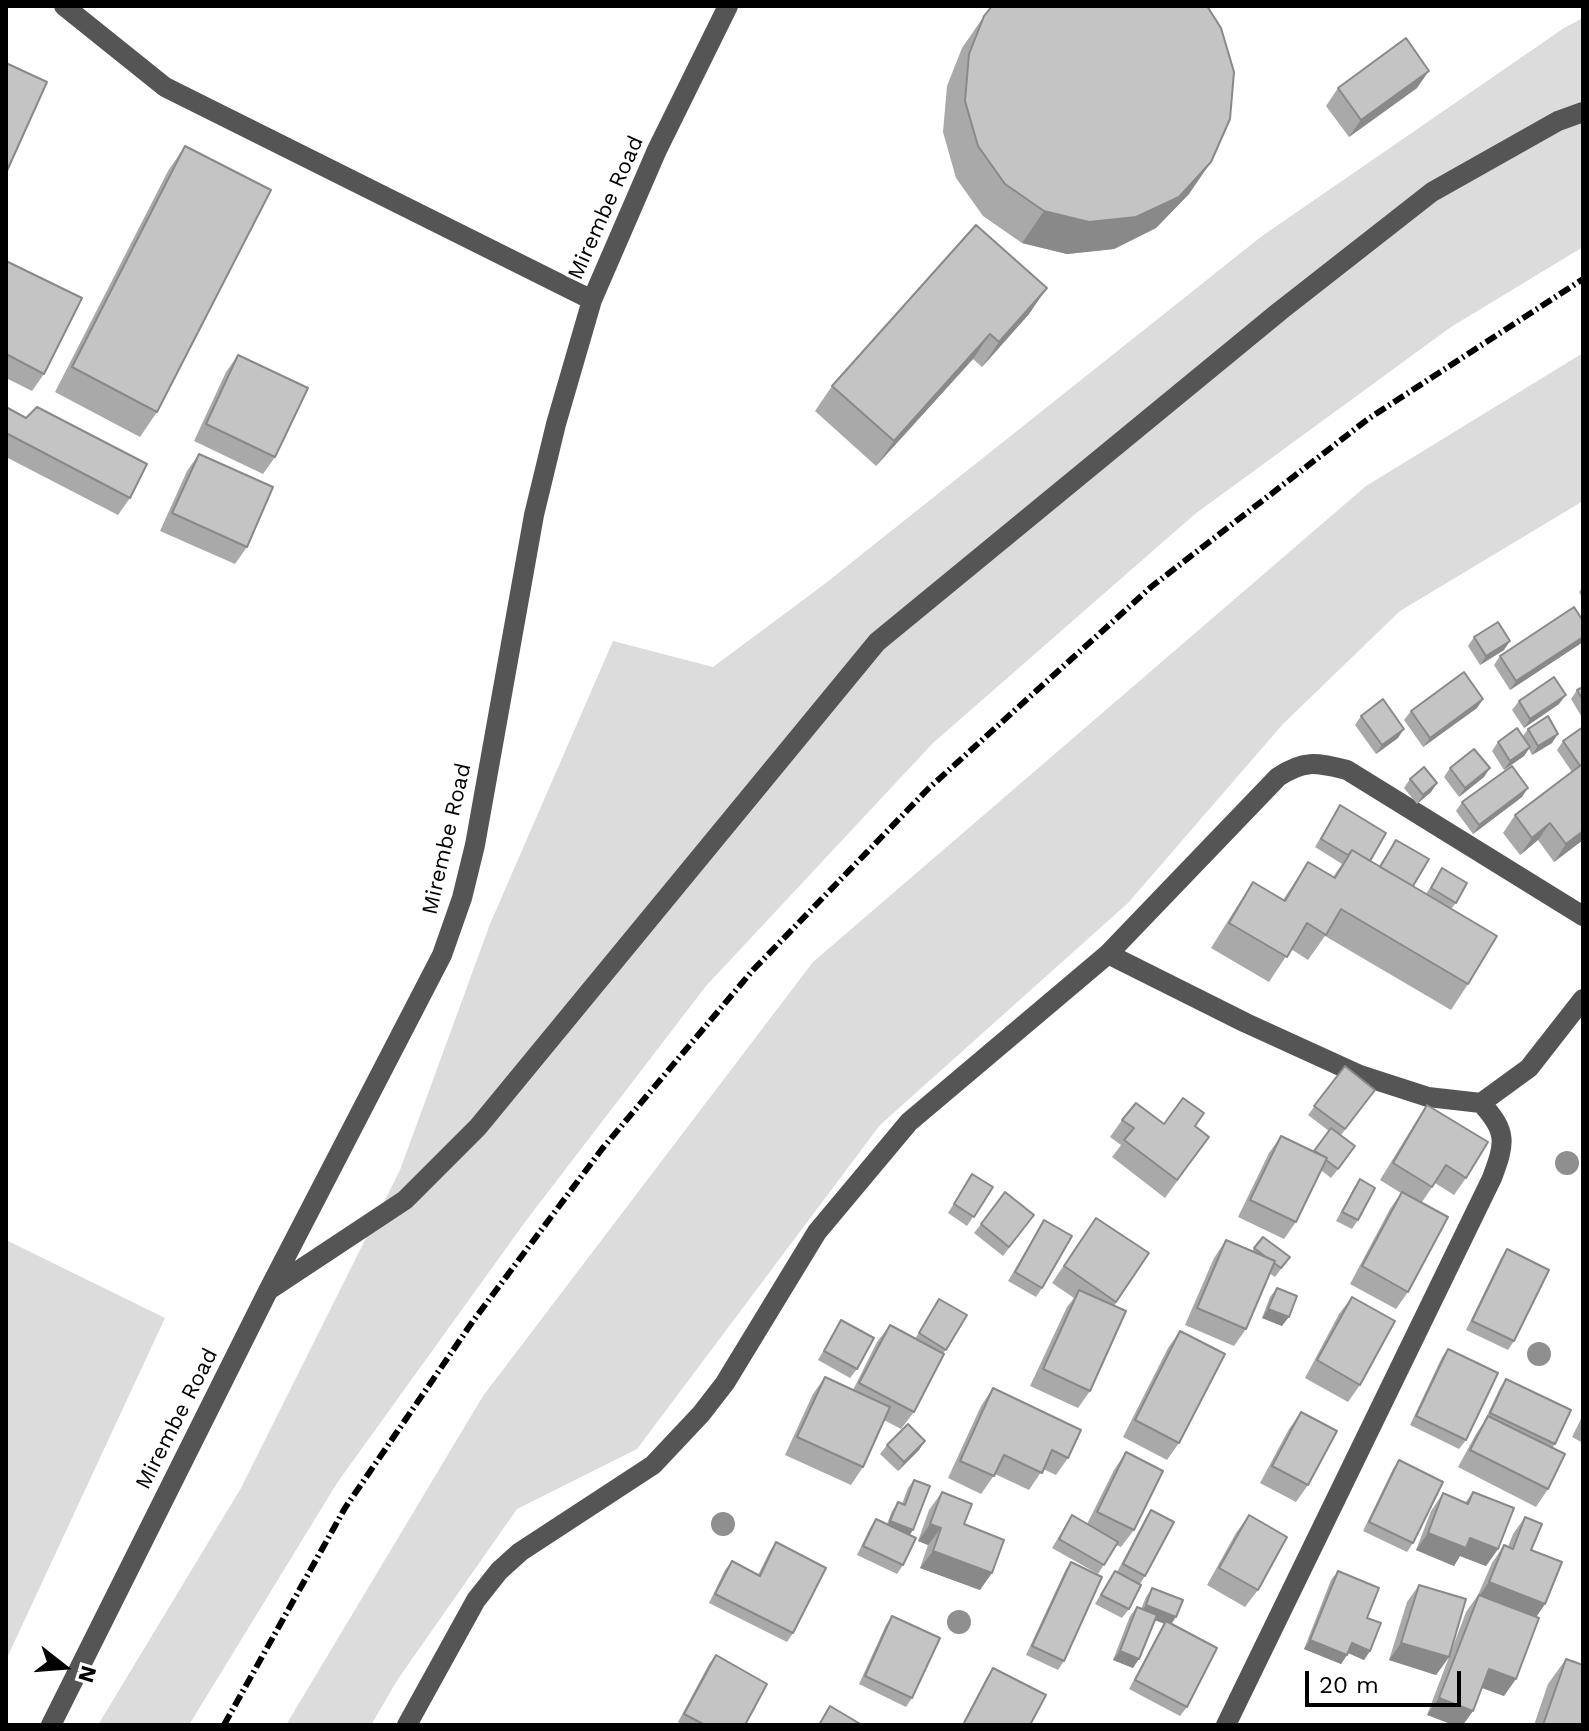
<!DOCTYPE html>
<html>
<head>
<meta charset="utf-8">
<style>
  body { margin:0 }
  #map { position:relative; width:1589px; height:1731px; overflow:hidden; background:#fff; font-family:"Work Sans",sans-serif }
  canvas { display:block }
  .frame { position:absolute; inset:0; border:8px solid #000; pointer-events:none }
  .north { position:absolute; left:24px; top:1627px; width:80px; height:80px; -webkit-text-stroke:6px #fff; paint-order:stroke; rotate:107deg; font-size:22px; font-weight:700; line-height:32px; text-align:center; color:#000 }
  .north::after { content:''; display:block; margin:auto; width:28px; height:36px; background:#000; clip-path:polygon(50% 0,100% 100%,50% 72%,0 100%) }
  .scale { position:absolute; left:1305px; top:1671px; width:156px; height:36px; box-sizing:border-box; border:4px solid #000; border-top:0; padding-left:10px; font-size:24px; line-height:28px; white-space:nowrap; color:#000; -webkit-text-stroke:6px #fff; paint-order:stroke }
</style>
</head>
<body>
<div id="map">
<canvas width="1589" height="1731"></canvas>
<div class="frame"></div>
<div class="north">N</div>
<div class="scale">20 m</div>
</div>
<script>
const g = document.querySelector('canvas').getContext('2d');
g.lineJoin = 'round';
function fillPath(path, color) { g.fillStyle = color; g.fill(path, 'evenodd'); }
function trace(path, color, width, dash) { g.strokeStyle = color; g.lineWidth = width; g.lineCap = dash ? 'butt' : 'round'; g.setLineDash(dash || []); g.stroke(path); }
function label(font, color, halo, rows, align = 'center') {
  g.font = font + ' "Work Sans",sans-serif'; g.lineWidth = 7; g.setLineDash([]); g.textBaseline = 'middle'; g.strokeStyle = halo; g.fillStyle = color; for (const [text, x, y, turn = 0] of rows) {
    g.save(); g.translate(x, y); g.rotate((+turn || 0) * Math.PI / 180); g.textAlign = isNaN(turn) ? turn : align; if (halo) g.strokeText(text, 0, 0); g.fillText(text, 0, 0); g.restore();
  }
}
fillPath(new Path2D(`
  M1583,18V247L1451,327L1195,514L933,743L706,986L525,1222L337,1483L189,1725H98L241,1488L400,1170L490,924L613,641L713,667L822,586L1262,236L1564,28Z
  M1583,353V501L1400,611L1283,724L1128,903L880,1125L637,1449L517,1509L398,1679L371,1725H286L483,1396L813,962L1366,486Z
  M6,1240L165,1318L6,1660Z`), '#dcdcdc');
trace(new Path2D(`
  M64,6L165,87L592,300
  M1108,954L1246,1023L1360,1075L1428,1097L1481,1103L1529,1068L1583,999
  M269,1290L405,1200L478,1127L877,642L1280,311L1432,192L1558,121L1583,112
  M51,1725L268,1291L442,955L462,898L475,845L534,515L556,424L592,300L657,150L728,6
  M407,1725L476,1600L499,1571L520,1552L653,1465L701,1414L725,1383L817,1232L909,1122L1108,954L1278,777C1305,759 1317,763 1347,770L1583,916
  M1226,1725L1492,1178C1505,1143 1508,1132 1481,1103`), '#555', 20);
trace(new Path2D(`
  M224,1725L345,1508L473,1321L602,1149L753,970L928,789L1151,587L1368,419L1583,279`), '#000', 6, [12, 4, 2, 4]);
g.fillStyle = '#8f8f8f';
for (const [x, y] of [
  [1567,1163],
  [1539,1354],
  [723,1524],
  [959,1622]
]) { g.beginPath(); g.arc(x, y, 12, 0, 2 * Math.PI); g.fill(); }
fillPath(new Path2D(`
  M984,16L1189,194L1156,228L1114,249L1067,254L1022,243L983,216L956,178L943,132L947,86L962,48Z
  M1338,88H1417L1349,137L1326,106Z
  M185,146L157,412L140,437L55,392L168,171Z
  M6,261L44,374L32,391L6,378Z
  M1029,314L982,367L973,359L876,466L815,411L832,386Z
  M238,355L275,457L263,474L194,441L226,372Z
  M6,407L130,498L118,515L6,457Z
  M199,454L247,547L235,564L160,531L187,471Z
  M1583,587V599L1579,592Z
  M1583,621V642L1510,690L1494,665L1500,656Z
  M1474,637L1504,650L1480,665L1468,646Z
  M1583,687V719L1571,699L1577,690Z
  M1483,699L1477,708L1423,747L1404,720L1411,711Z
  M1519,701L1559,704L1524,728L1512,710Z
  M1361,716L1398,738L1376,754L1355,725Z
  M1583,727V840L1554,862L1538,840L1520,855L1503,833L1515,815L1572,772L1557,750L1563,741Z
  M1528,729L1552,743L1532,755L1529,749L1524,756L1504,770L1492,751L1498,742L1523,736Z
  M1450,768L1484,777L1459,797L1444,777Z
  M1410,779L1437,783L1431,792L1417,804L1404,788Z
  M1522,797L1473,834L1456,811L1462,802Z
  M1340,805L1370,861L1379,866L1396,840L1413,886L1426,894L1442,868L1456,903L1451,909L1468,984L1451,1010L1325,936L1308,960L1291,949L1269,982L1211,948L1236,908L1253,882L1283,900L1308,862L1333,877L1342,864L1315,847Z
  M1345,1066L1375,1090L1341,1135L1349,1155L1331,1178L1321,1170L1296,1222L1284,1239L1238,1217L1269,1153L1281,1136L1314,1152L1329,1131L1308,1115Z
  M1427,1105L1466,1178L1454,1195L1435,1183L1422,1202L1408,1292L1396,1309L1350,1284L1390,1209L1401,1193L1380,1180L1415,1123Z
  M1122,1120L1164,1124L1195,1126L1209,1137L1165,1198L1112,1157L1121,1145L1110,1137Z
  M972,1174L993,1187L967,1226L948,1213Z
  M1360,1179L1358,1220L1352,1229L1336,1221L1354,1188Z
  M1034,1215L1003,1256L974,1233L981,1224Z
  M1044,1220L1042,1288L1036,1297L1008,1281Z
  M1084,1235L1149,1253L1114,1306L1090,1391L1078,1408L1030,1386L1067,1307L1074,1298L1052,1283Z
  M1263,1237L1290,1257L1275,1277L1269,1273L1246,1329L1234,1346L1185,1325L1214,1258L1226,1240L1252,1251Z
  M1507,1249L1514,1341L1508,1350L1466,1330L1501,1258Z
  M1277,1288L1282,1326L1262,1318L1270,1297Z
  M1352,1297L1360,1385L1348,1402L1305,1378L1339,1314Z
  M939,1299L967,1315L943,1354L914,1412L901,1429L884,1420L863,1467L851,1485L785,1455L813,1394L825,1377L853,1390L877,1342L890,1325L915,1339Z
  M841,1320L857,1369L850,1378L818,1360Z
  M1180,1331L1179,1443L1167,1460L1123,1437L1168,1348Z
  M1448,1349L1466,1440L1459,1449L1410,1425L1442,1357Z
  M1506,1379L1555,1444L1552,1448L1548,1489L1536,1507L1458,1467L1476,1434L1484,1422L1500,1388Z
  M993,1388L1068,1458L1056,1475L1043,1469L1029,1490L995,1474L981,1494L948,1478L981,1406Z
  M1301,1412L1308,1485L1296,1502L1260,1483L1289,1429Z
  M1583,1415V1443L1572,1437Z
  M925,1441L919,1450L898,1471L880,1454L887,1445Z
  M1126,1452L1134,1530L1121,1547L1116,1545L1098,1574L1052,1548L1072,1515L1087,1524L1114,1470Z
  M1399,1460L1413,1543L1407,1552L1363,1531L1393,1469Z
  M914,1480L910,1535L903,1565L897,1574L857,1555L870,1528L876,1519L887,1524L892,1511L898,1502L902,1504L908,1488Z
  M942,1492L980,1590L920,1568L928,1545L918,1541L929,1510Z
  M1473,1492L1498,1549L1486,1566L1460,1556L1454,1566L1416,1550L1431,1511L1443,1493L1465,1503Z
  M1151,1510L1145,1576L1140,1584L1129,1609L1122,1618L1095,1604L1109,1580L1115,1571L1117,1572L1145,1519Z
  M1249,1515L1258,1590L1245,1607L1207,1585L1236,1533Z
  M1525,1517L1531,1550L1537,1617L1504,1696L1482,1688L1427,1715L1466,1612L1478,1595L1492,1563L1504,1545L1508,1547L1513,1534Z
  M776,1542L793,1633L787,1642L709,1603L725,1570L732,1561L758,1575L770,1551Z
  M1071,1562L1064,1661L1058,1670L1026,1655L1065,1571Z
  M1338,1571L1367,1618L1370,1651L1364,1660L1348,1653L1341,1664L1304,1649L1331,1580Z
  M1419,1585L1449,1657L1436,1675L1389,1660L1407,1602Z
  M1152,1588L1171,1624L1187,1707L1180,1716L1129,1689L1164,1623L1155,1620L1133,1668L1113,1660L1130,1616L1137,1607L1141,1609L1146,1597Z
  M892,1616L912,1698L906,1707L859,1684L886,1625Z
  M716,1655L745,1725H682L678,1722L709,1664Z
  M1566,1659L1583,1725H1534L1548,1684Z
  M993,1668L1030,1725H962L987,1677Z`), '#a9a9a9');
fillPath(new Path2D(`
  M1429,71L1417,88L1349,137L1361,120Z
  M1211,162L1189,194L1156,228L1114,249L1067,254L1022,243L1044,211Z
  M1047,288L1029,314L982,367L999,342Z
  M990,334L973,359L876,466L894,441Z
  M1583,637V642L1510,690L1516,681Z
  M1510,641L1504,650L1480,665L1486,656Z
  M1566,695L1559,704L1524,728L1530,719Z
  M1483,699L1477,708L1423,747L1430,738Z
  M1404,729L1398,738L1376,754L1382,745Z
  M1558,734L1552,743L1532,755L1538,746Z
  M1530,747L1524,756L1504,770L1510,761Z
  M1490,768L1484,777L1459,797L1465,788Z
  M1437,783L1431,792L1417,804L1423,795Z
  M1528,788L1522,797L1473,834L1479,825Z
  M1550,823L1538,840L1520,855L1532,838Z
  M1583,831V840L1554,862L1566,844Z
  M1268,1309L1289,1317L1282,1326L1262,1318Z
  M925,1441L919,1450L898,1471L904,1462Z
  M890,1521L913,1530L907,1539L884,1530Z
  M930,1524L941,1528L928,1545L918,1541Z
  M1428,1533L1470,1538L1498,1549L1486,1566L1460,1556L1454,1566L1416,1550Z
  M933,1551L992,1573L980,1590L920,1568Z
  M1489,1582L1545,1604L1533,1622L1477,1599Z
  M1146,1605L1176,1617L1170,1626L1139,1614Z
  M1310,1640L1347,1655L1341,1664L1304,1649Z
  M1352,1643L1370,1651L1364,1660L1346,1652Z
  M1401,1643L1449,1657L1436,1675L1389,1660Z
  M1120,1651L1139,1659L1133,1668L1113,1660Z
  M1489,1669L1516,1679L1504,1696L1477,1686Z
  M1439,1698L1473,1711L1463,1725H1453L1427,1715Z`), '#898989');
const building = new Path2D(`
  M992,6H1207L1221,28L1234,72L1230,119L1211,162L1179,197L1136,217L1089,222L1044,211L1005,184L978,146L965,101L969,54L984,16Z
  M1406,38L1429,71L1361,120L1338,88Z
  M6,63L47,82L6,173Z
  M185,146L271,190L157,412L72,367Z
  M976,225L1047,288L999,342L990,334L894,441L832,386Z
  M6,261L82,298L44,374L6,354Z
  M238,355L308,388L275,457L206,424Z
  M6,407L26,418L37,407L147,464L130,498L6,433Z
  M199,454L273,487L247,547L172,513Z
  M1574,607L1583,621V637L1516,681L1500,656Z
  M1498,622L1510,641L1486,656L1474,637Z
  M1464,672L1483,699L1430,738L1411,711Z
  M1554,677L1566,695L1530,719L1519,701Z
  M1583,687V700L1577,690Z
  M1383,699L1404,729L1382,745L1361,716Z
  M1548,716L1558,734L1538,746L1528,729Z
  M1583,727V767L1581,765L1580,766L1563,741Z
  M1517,728L1530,747L1510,761L1498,742Z
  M1474,749L1490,768L1465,788L1450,768Z
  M1581,765L1583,767V831L1566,844L1550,823L1532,838L1515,815Z
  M1512,766L1528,788L1479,825L1462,802Z
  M1424,767L1437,783L1423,795L1410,779Z
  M1340,805L1386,833L1370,861L1352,850L1348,855L1321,839Z
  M1396,840L1429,859L1413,886L1380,867Z
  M1352,850L1497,936L1468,984L1341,909L1326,935L1307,923L1287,957L1229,923L1253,882L1285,901L1308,862L1335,878Z
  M1442,868L1467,883L1456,903L1431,888Z
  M1345,1066L1375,1090L1345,1129L1314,1106Z
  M1183,1098L1204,1113L1195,1126L1209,1137L1177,1180L1124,1140L1134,1128L1122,1120L1136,1103L1164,1124Z
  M1427,1105L1488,1142L1466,1178L1446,1165L1432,1187L1393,1163Z
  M1331,1128L1355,1146L1338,1169L1326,1160L1327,1158L1314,1151Z
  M1281,1136L1327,1158L1296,1222L1250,1200Z
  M972,1174L993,1187L974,1217L954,1204Z
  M1360,1179L1375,1188L1358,1220L1342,1212Z
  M1005,1192L1034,1215L1009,1247L981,1224Z
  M1402,1192L1448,1217L1408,1292L1362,1266Z
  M1096,1218L1149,1253L1116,1302L1064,1266Z
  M1044,1220L1072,1236L1042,1288L1015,1272Z
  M1263,1237L1290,1257L1281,1268L1274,1263L1275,1261L1266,1257L1254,1248Z
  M1226,1240L1275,1261L1246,1329L1197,1308Z
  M1507,1249L1549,1270L1514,1341L1472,1321Z
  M1277,1288L1297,1296L1289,1317L1268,1309Z
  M1079,1290L1126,1311L1090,1391L1043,1369Z
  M1352,1297L1395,1321L1360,1385L1317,1360Z
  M939,1299L967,1315L946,1350L919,1333Z
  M841,1320L874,1338L857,1369L824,1351Z
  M890,1325L944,1354L914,1412L859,1383Z
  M1180,1331L1225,1354L1179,1443L1135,1420Z
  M1448,1349L1498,1373L1466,1440L1416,1416Z
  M825,1377L890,1407L863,1467L797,1437Z
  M1506,1379L1571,1410L1555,1444L1490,1413Z
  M993,1388L1081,1430L1068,1458L1052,1450L1042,1473L1004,1455L994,1476L960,1461Z
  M1301,1412L1337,1431L1308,1485L1272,1466Z
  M1488,1416L1565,1454L1548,1489L1470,1450Z
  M908,1424L925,1441L904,1462L887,1445Z
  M1126,1452L1163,1471L1134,1530L1097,1512Z
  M1399,1460L1443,1482L1413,1543L1369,1522Z
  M914,1480L930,1486L913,1530L890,1521L898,1502L905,1505Z
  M942,1492L972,1504L964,1524L1004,1540L992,1573L933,1551L941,1528L930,1524Z
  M1473,1492L1514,1508L1498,1549L1470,1538L1466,1548L1428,1533L1443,1493L1468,1504Z
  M1151,1510L1174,1522L1145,1576L1123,1564Z
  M1072,1515L1118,1542L1104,1565L1059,1539Z
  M1249,1515L1287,1537L1258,1590L1219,1568Z
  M1525,1517L1542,1524L1531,1550L1562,1562L1545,1604L1489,1582L1504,1545L1513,1549Z
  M876,1519L916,1538L903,1565L863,1546Z
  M776,1542L826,1568L793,1633L715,1594L732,1561L760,1576Z
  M1071,1562L1102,1577L1064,1661L1032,1646Z
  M1115,1571L1141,1585L1129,1609L1101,1595Z
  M1338,1571L1379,1588L1367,1618L1381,1623L1370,1651L1352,1643L1347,1655L1310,1640Z
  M1419,1585L1466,1599L1449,1657L1401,1643Z
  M1152,1588L1183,1600L1176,1617L1146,1605Z
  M1479,1595L1539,1618L1516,1679L1489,1669L1473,1711L1439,1698Z
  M1137,1607L1157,1615L1139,1659L1120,1651Z
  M892,1616L940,1638L912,1698L865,1676Z
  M1166,1621L1217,1648L1187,1707L1135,1680Z
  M716,1655L767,1684L745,1725H705L684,1714Z
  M1566,1659L1583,1665V1725H1543Z
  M993,1668L1046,1695L1030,1725H963Z
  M830,1706L862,1725H819Z`);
fillPath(building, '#c4c4c4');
trace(building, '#898989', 2);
label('22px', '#000', '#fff', [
  ["Mirembe Road",606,208,-66],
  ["Mirembe Road",447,839,-77],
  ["Mirembe Road",177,1419,-63]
]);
</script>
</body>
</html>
